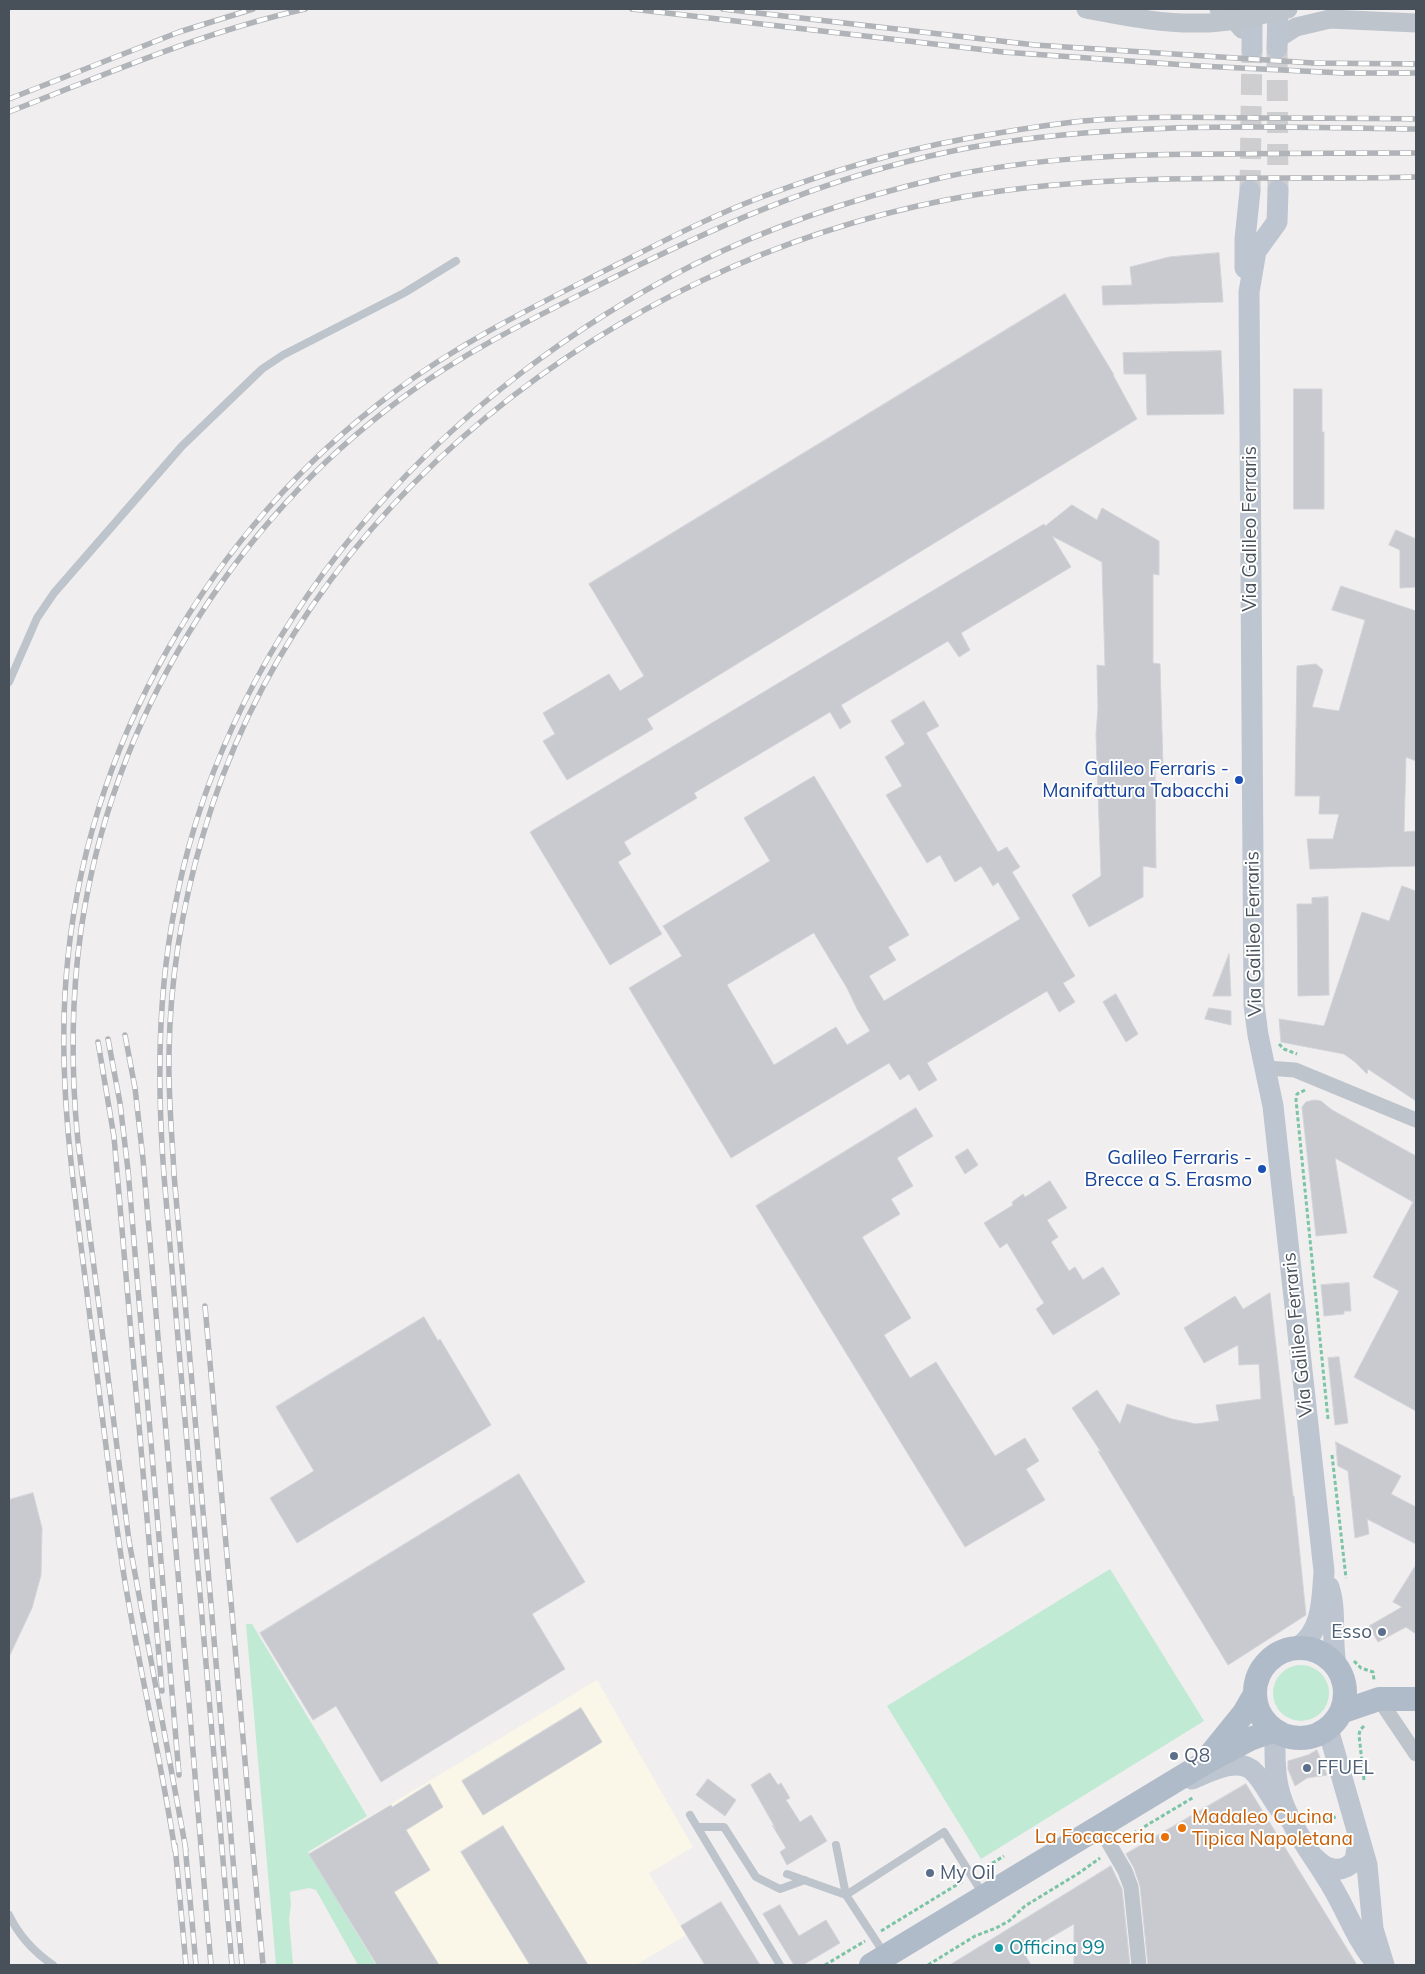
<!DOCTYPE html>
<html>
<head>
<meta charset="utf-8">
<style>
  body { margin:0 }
  #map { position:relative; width:1425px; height:1974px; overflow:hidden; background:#f0eeee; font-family:Mulish,sans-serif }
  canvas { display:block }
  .frame { position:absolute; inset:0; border:10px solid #485059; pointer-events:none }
</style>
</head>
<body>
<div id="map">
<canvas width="1425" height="1974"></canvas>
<div class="frame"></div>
</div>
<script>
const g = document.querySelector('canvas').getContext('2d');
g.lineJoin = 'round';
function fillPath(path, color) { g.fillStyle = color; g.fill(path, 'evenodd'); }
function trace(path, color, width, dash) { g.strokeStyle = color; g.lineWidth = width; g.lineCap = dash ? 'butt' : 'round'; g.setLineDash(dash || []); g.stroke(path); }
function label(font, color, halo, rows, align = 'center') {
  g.font = font + ' Mulish,sans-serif'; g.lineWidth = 4; g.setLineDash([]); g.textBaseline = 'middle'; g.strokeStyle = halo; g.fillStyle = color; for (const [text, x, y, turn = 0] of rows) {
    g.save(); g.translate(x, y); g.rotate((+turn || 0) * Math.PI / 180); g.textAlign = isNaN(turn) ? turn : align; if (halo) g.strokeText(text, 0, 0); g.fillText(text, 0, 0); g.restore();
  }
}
fillPath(new Path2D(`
  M597,1680L693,1847L649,1873L686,1935L636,1965H380L311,1852Z`), '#faf6e8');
fillPath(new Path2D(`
  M1110,1569L1204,1721L981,1859L887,1706Z
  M246,1624H252L367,1816L308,1852L376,1965H358L316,1890L309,1888L290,1892L291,1905L289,1919L293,1965H276Z
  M1273 1693a28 28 0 1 1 56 0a28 28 0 1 1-56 0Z`), '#c0ead3');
const building = new Path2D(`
  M1219,253L1223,302L1103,305L1102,286L1132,285L1130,267L1169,257Z
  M1065,294L1114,375H1113L1137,419L647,719L653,729L567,780L543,741L555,734L543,713L609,674L620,691L644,676L589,584Z
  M1221,351L1224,414L1147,415L1146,374H1124L1123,353Z
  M1294,389H1322V432H1324V509H1294Z
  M1072,505L1097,520L1102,508L1159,541V575L1153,574V663L1160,664L1163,766H1155L1156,868L1143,866V897L1089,927L1072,895L1101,876L1096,735L1098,708L1097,665L1105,666L1102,562L1052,536L1071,567L961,633L970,650L959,657L948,641L841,705L851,722L840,729L830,712L694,793L697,798L624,842L631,854L618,862L662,934L610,965L530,832L1044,524L1045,526Z
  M1396,530L1416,539V587L1400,588V550L1389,545Z
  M1341,586L1416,611V761L1406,757L1404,832L1416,831V866L1310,869L1307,839H1333L1339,814H1319L1320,796H1295L1297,666L1316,664L1323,670L1312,707L1339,711L1365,620L1332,610Z
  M924,701L939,726L926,733L998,852L1007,847L1020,867L1012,872L1075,976L1063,983L1075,1002L1059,1012L1047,991L927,1063L937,1080L919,1091L909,1074L900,1080L889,1063L731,1158L629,988L682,956L663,926L770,861L744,818L814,776L909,935L888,947L896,960L869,976L884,1001L1020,919L998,882L993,886L981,866L955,882L940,855L927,863L886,795L902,786L885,757L905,744L891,721ZM814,933L847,988L857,1009L870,1031L847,1045L836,1027L774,1065L727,985Z
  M1402,886L1416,891V1101L1368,1069L1367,1074L1355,1062L1344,1054L1281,1042L1279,1019L1324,1026L1362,912L1389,921Z
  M1328,897L1329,995L1298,996L1297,904H1312V898Z
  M1229,954L1231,996H1213Z
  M1116,994L1138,1034L1126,1042L1103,1002Z
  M1209,1008L1231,1011V1025L1205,1019Z
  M1315,1100L1321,1101L1332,1110L1416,1156V1411L1354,1377L1399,1291L1373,1277L1413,1202L1335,1158L1347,1233L1316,1236L1302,1107L1306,1102Z
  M916,1108L933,1136L897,1158L913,1186L891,1199L900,1214L862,1237L911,1318L884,1335L910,1378L936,1362L995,1456L1025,1438L1039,1461L1026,1469L1045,1500L965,1547L756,1206Z
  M968,1149L978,1165L965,1174L955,1157Z
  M1050,1181L1067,1208L1047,1220L1058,1237L1051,1242L1069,1271L1075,1267L1083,1280L1103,1267L1120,1294L1053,1335L1036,1309L1044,1303L1007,1243L1000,1248L984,1223L1013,1205L1012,1202L1023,1194L1025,1197Z
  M1349,1283L1351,1311H1344V1314L1324,1316L1321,1285Z
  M1270,1293L1293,1496H1294L1306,1615L1228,1665L1098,1451L1101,1452L1072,1408L1097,1390L1120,1424L1127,1404L1172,1419L1196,1424L1219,1421L1216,1405L1261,1399L1259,1364L1239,1365L1238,1345L1204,1363L1184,1328L1235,1296L1243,1309Z
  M424,1317L438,1341L440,1339L491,1425L297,1543L270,1498L314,1471L276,1407Z
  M1339,1357L1348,1423L1335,1425L1328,1358Z
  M1336,1442L1401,1476L1391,1494L1416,1507V1544L1367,1519L1369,1534L1355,1538L1348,1471L1338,1466Z
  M519,1474L585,1582L532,1614L565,1669L381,1782L336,1706L313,1720L260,1633Z
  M33,1493L42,1528L41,1575L32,1608L9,1657V1500Z
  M1416,1565V1634L1406,1627L1378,1642L1369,1626L1402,1607L1393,1602Z
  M581,1708L602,1742L483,1815L462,1781Z
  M1317,1750L1327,1775L1307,1778L1295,1786L1288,1769V1761L1308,1755Z
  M770,1773L778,1785L781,1783L790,1798L786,1800L800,1822L811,1815L827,1841L787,1865L780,1852L786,1848L772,1825L776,1829L751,1785Z
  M708,1779L736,1800L725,1816L696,1795Z
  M430,1784L443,1807L406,1830L430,1870L394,1892L439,1965H377L309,1854L391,1805L392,1807Z
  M1246,1784L1357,1965H1148L1140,1886L1134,1868L1126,1854Z
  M503,1826L588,1965H530L461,1852Z
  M1111,1866L1122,1889L1130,1965H1074V1924L1024,1953L1031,1965H950Z
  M721,1902L760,1965H705L681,1926Z
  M780,1905L799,1936L826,1920L840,1943L803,1965H794L763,1914Z`);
fillPath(building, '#c9c9d0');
trace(building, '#d2d4d9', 1);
trace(new Path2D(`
  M1277,48L1278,191
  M1250,191L1252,49`), '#ceced0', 21, [21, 11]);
trace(new Path2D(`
  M1279,1044L1284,1049L1297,1054
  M1305,1090L1297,1094L1296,1100L1328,1419
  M1332,1455L1346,1578
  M1354,1661L1361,1668L1373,1672L1374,1680
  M1364,1780L1359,1735L1360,1730L1364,1726
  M1313,1823L1336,1817
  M1122,1840L1194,1797
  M981,1870L1004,1856
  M881,1931L963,1881
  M825,1965L865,1941
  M928,1965L975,1936L996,1928L1009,1921L1025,1906L1079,1873L1100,1858`), '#7bc4a5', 3, [4, 2.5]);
trace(new Path2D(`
  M9,682L37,618L54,593L182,446L262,369L283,355L404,293L456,261
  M690,1815L780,1965
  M698,1827H724L756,1877L780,1889L805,1880
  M836,1845L846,1895
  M787,1874L846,1895
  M9,1915C19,1936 34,1952 53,1965
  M884,1953L846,1895L944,1832L983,1894`), '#bdc4cb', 8);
trace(new Path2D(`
  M1266,1068L1295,1070L1416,1120
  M1379,1699L1416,1754
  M1099,1826L1125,1871L1131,1887L1139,1965`), '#bdc4cb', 15);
trace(new Path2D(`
  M1219,9L1229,14L1242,29
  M1277,39L1296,27L1330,19L1416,23`), '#bdc4cb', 19);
trace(new Path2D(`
  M1277,48L1278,9
  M1252,49V9
  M1278,191L1277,222L1256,251L1249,292L1254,1005L1258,1035L1273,1106L1324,1571C1322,1598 1323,1631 1298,1647
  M1245,268V239L1250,191
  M1329,1587C1337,1611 1331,1639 1336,1664
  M1328,1729L1367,1865L1373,1929L1384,1965
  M1275,1730C1275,1751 1274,1774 1280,1794C1291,1830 1316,1858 1334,1890C1349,1916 1358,1943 1378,1965
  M1192,1779C1209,1772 1240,1755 1255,1773C1265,1784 1271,1798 1280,1809
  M1315,1858C1327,1871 1343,1874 1355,1860L1357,1848L1356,1838`), '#bdc5d0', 21);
trace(new Path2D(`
  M1255 1693a45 45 0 1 1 90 0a45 45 0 1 1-90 0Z
  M1341,1712L1379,1699H1416
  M1210,1755L1244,1713L1255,1694
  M871,1965L1203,1764L1250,1739L1275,1730`), '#b0bbca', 24);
const rail = new Path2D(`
  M632,9L1003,52L1200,66L1343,73H1416
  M723,9L1035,45L1313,63L1416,64
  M9,99L179,32L253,9
  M9,112C106,74 203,32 305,9
  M125,1035L135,1088L143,1159L211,1965
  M108,1039L120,1103L128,1170L179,1775
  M98,1042L114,1137L162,1691
  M205,1306L263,1965
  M175,1845L186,1965
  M185,1845L196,1965
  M186,1850L129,1541L78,1142C71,1072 71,1001 81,930C112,719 231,525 402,398C467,350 540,315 611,279C728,220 843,171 973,147C1119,121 1268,127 1416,129
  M175,1851C161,1759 139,1668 124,1576C109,1479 98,1382 86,1285C73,1183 58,1082 66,979C83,748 209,530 394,392C462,341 539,304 614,266C662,242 709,217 759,198C825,173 894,152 964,139C1003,132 1043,125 1083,121C1140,116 1198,117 1256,118C1309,118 1363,118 1416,119
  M232,1965L164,1176C156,1069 158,973 183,869C248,602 453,386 693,265C771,226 855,198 940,178C1035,157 1132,154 1229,154C1291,153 1354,153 1416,153
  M242,1965L174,1174C172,1134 168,1094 169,1054C170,980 182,906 203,835C299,503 614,265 946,200C1101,170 1260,181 1416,177`);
trace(rail, '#b0b3b7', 5.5);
trace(rail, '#fff', 4, [11]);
trace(new Path2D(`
  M1086,9C1124,16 1162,24 1200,23C1230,23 1259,15 1288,9`), '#bdc4cb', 19);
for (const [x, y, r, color] of [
  [1239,780,5,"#1a4fb4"],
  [1262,1169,5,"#1a4fb4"],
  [1382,1632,5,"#5c6f8a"],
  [1174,1756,5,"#5c6f8a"],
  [1307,1768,5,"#5c6f8a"],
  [1182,1828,5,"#e8710a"],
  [1165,1837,5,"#e8710a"],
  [930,1873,5,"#5c6f8a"],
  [999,1948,5,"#0f9aa8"]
]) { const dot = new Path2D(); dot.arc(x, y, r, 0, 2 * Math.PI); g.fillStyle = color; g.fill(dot); trace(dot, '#fff', 2); }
label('19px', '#485059', '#fff', [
  ["Via Galileo Ferraris",1250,529,-90],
  ["Via Galileo Ferraris",1254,934,-91],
  ["Via Galileo Ferraris",1298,1335,-96]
]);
label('19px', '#164399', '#fff', [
  ["Galileo Ferraris -",1229,769],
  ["Manifattura Tabacchi",1229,791],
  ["Galileo Ferraris -",1252,1158],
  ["Brecce a S. Erasmo",1252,1180]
], 'right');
label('19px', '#4e5e75', '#fff', [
  ["Esso",1372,1632,"right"],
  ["Q8",1184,1756],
  ["FFUEL",1317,1768],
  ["My Oil",940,1873]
], 'left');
label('19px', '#c56008', '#fff', [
  ["Madaleo Cucina",1192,1817],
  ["Tipica Napoletana",1192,1839],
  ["La Focacceria",1155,1837,"right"]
], 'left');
label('19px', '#0d838f', '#fff', [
  ["Officina 99",1009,1948]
], 'left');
</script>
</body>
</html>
